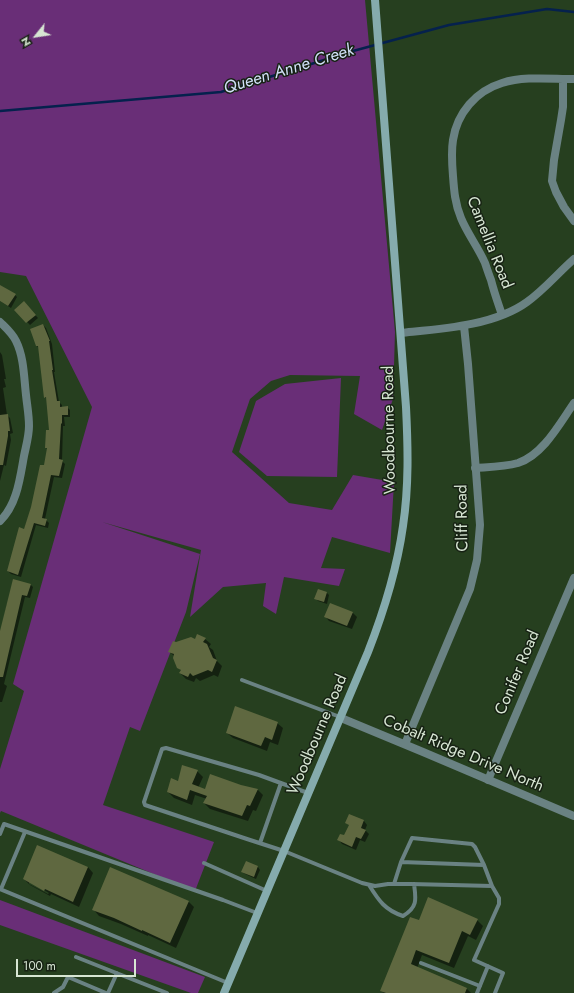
<!DOCTYPE html>
<html>
<head>
<meta charset="utf-8">
<style>
  body { margin:0 }
  #map { position:relative; width:574px; height:993px; overflow:hidden; background:#263f1f; font-family:Jost,sans-serif }
  canvas { display:block }
  .north { position:absolute; left:16px; top:16px; width:40px; height:40px; -webkit-text-stroke:3px #172214; paint-order:stroke; rotate:240deg; font-size:11px; font-weight:700; line-height:16px; text-align:center; color:#d7e6d3 }
  .north::after { content:''; display:block; margin:auto; width:14px; height:18px; background:#d7e6d3; clip-path:polygon(50% 0,100% 100%,50% 72%,0 100%) }
  .scale { position:absolute; left:16px; top:959px; width:120px; height:18px; box-sizing:border-box; border:2px solid #d7e6d3; border-top:0; padding-left:5px; font-size:12px; line-height:14px; white-space:nowrap; color:#d7e6d3; -webkit-text-stroke:3px #172214; paint-order:stroke }
</style>
</head>
<body>
<div id="map">
<canvas width="574" height="993"></canvas>
<div class="north">N</div>
<div class="scale">100 m</div>
</div>
<script>
const g = document.querySelector('canvas').getContext('2d');
g.lineJoin = 'round';
function fillPath(path, color) { g.fillStyle = color; g.fill(path, 'evenodd'); }
function trace(path, color, width, dash) { g.strokeStyle = color; g.lineWidth = width; g.lineCap = dash ? 'butt' : 'round'; g.setLineDash(dash || []); g.stroke(path); }
function label(font, color, halo, rows, align = 'center') {
  g.font = font + ' Jost,sans-serif'; g.lineWidth = 3; g.setLineDash([]); g.textBaseline = 'middle'; g.strokeStyle = halo; g.fillStyle = color; for (const [text, x, y, turn = 0] of rows) {
    g.save(); g.translate(x, y); g.rotate((+turn || 0) * Math.PI / 180); g.textAlign = isNaN(turn) ? turn : align; if (halo) g.strokeText(text, 0, 0); g.fillText(text, 0, 0); g.restore();
  }
}
fillPath(new Path2D(`
  M0,0H365L395,332L393,399L382,430L354,414L360,376L290,375L271,381L250,399L232,452L289,503L332,510L353,475L394,482L390,553L332,537L321,568L345,569L339,586L284,577L276,614L263,606L266,583L223,587L190,617L201,550L102,522L200,554L186,612L140,731L130,727L103,805L214,842L195,891L1,811L0,813V769L24,691L13,684L92,407L26,276L0,272Z
  M341,378L337,477L267,476L239,452L256,401L285,384Z
  M0,900L205,977L198,993H191L0,925Z`), '#692e77');
fillPath(new Path2D(`
  M0,286L15,295L17,297L11,308L0,301Z
  M24,303L38,318L30,325L16,310Z
  M43,325L46,328L52,344L55,372H54L59,402L62,405V408L67,407L70,410V417H64L65,426H63L62,461L65,464L62,478L54,477L45,519L49,523L48,528L36,525L21,577L11,574L8,571L24,530L45,467L48,449L46,448L50,431L48,400L45,397L39,348L37,346Z
  M0,352L2,355L6,379H4L6,387L3,388L7,415L10,418L13,433L10,434L11,440L6,466L4,465L0,481Z
  M30,584L33,587L30,598L25,597L4,684L7,686L2,702H0V636L7,604Z
  M327,593L329,595L327,604L318,601L316,598Z
  M331,604L353,613L357,617L352,629L329,621L325,616Z
  M205,639L211,644L209,647L213,650L217,661L222,666L218,677L214,675L200,681L196,678L194,682L186,679L180,673L182,671L178,667L175,657L170,652L176,643Z
  M277,723L283,728L278,745L270,742L267,751L233,738L227,733Z
  M197,771L203,777L198,788L206,791L241,786L258,790L263,795L256,811L253,810L248,821L210,809L204,803L207,799L195,795L192,805L174,798L168,792L179,783Z
  M350,815L364,821L367,825L365,830L369,834L365,842L360,840L356,850L342,844L339,840L344,837L350,826Z
  M246,862L258,867L260,870L256,879L245,874L242,872Z
  M88,867L93,873L79,907L51,894L50,896L30,885L24,879ZM29,881L49,893L48,894L29,884Z
  M188,901L194,907L176,948L148,935V936L121,924L99,916L94,910Z
  M477,920L483,926L476,940L468,936L454,968L422,955L417,968L467,989L471,993H384L381,991L419,921Z`), '#0007');
trace(new Path2D(`
  M0,111L221,92L353,51L449,25L547,9L574,12`), '#05214d', 2.5);
fillPath(new Path2D(`
  M0,285L16,294L8,306L0,301Z
  M24,301L36,315L26,323L14,310Z
  M43,324L50,341H49L53,370H52L57,401H60V407L68,406V415H62V423L61,424L59,459L63,460L59,476L51,475L42,518L47,519L45,526L34,523L18,575L7,571L19,527L24,529L31,507L40,465H44L47,448H45L46,430H49L46,397L44,398L38,346H36L30,329Z
  M8,414L10,431H8V436L3,465H0V415Z
  M13,579L31,584L27,596L22,595L3,677H0V631Z
  M318,589L327,592L324,602L314,599Z
  M330,603L353,612L347,626L324,617Z
  M197,634L206,638L203,642L207,644L213,658L217,660L212,672L208,670L193,676L190,673L188,677L179,673L181,670L177,668L173,658L174,654L168,652L173,641L176,642L191,637L195,639Z
  M235,706L278,722L272,740L265,737L261,746L226,733Z
  M182,765L198,770L192,784L205,789L210,774L241,785L258,789L250,806L247,805L242,816L203,803L207,796L190,790L187,800L167,792L171,778L178,781Z
  M349,814L364,820L361,828L366,830L361,839L356,837L352,847L337,840L340,834L344,835L349,825L345,823Z
  M37,845L88,867L73,902L45,889L44,891L23,879Z
  M246,861L258,866L254,877L241,872Z
  M110,867L189,901L170,943L142,930V931L114,918L92,910Z
  M428,897L478,919L470,935L462,931L449,963L416,950L411,964L467,988L465,993H386L380,991L410,917L419,920Z`), '#5f6840');
trace(new Path2D(`
  M242,680L340,717
  M308,793L259,775L166,748L162,749L144,802L145,805L247,839L284,851L362,883L375,886L388,884H411L492,886L499,898V904L474,960L503,973L495,993
  M0,834L4,824L223,900L257,913
  M260,843L281,783
  M401,862L412,838L472,844L475,847L484,865
  M204,863L267,891
  M394,884L401,862L484,865L492,886
  M369,885C379,901 385,910 403,916C418,907 416,899 414,884
  M0,889L228,983
  M1,889L25,832
  M76,957L167,993
  M421,963L480,986
  M54,993L63,987L68,977L106,993
  M108,993L117,973
  M477,993L488,966`), '#6a8283', 4);
trace(new Path2D(`
  M563,79V107L561,120L554,160L552,181L556,192L564,207L574,221
  M502,315C498,303 494,292 491,280C489,275 487,269 485,263C478,247 467,233 461,218C455,204 454,190 453,176C452,164 451,152 453,140C457,113 476,91 502,83C524,76 550,79 574,79
  M0,322C6,328 12,333 16,341C24,357 24,378 26,395C27,405 29,415 29,426C29,436 26,446 24,456C20,478 17,505 0,521
  M401,333C440,329 494,326 527,302C544,290 558,273 574,259
  M475,468C489,467 504,467 518,463C543,455 560,423 574,403
  M341,718L423,752L574,816
  M405,744L470,589L477,560L480,525L468,364L464,326
  M488,780L574,578`), '#6a8283', 8);
trace(new Path2D(`
  M224,993L368,652C384,611 397,569 403,526C409,486 408,447 406,407L375,0`), '#85abad', 8);
label('16px', '#d7e6d3', '#172214', [
  ["Camellia Road",489,243,68],
  ["Woodbourne Road",390,430,-91],
  ["Cliff Road",463,518,-91],
  ["Conifer Road",518,673,-67],
  ["Woodbourne Road",318,735,-67],
  ["Cobalt Ridge Drive North",463,754,23]
]);
label('italic 17px', '#d0dff6', '#172214', [
  ["Queen Anne Creek",289,70,-17]
]);
</script>
</body>
</html>
